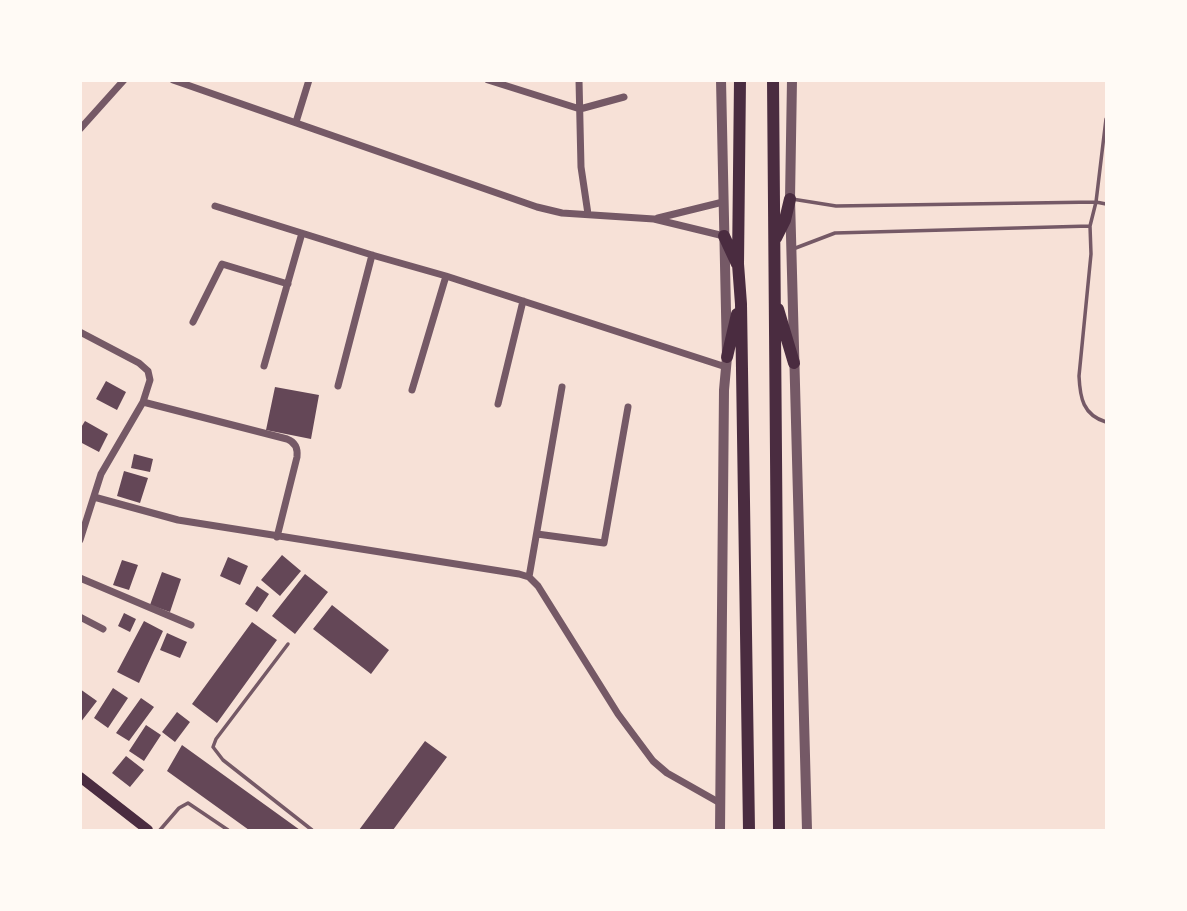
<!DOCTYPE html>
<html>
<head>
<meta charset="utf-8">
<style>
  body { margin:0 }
  #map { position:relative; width:1187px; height:911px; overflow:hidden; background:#f7e1d7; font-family:"Open Sans",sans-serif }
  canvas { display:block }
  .frame { position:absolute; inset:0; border:82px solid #fffaf5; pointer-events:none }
</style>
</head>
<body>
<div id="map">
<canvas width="1187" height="911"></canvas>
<div class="frame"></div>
</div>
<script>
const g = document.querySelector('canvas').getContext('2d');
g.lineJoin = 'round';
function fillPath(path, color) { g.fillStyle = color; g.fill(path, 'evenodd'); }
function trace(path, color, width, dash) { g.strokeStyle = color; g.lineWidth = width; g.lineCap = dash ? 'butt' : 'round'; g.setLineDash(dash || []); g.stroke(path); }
fillPath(new Path2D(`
  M106,381L126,392L117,410L96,399Z
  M275,387L319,395L311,439L266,430Z
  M85,421L108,434L99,452L80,442V429Z
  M134,454L153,459L150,472L131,468Z
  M124,471L148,478L140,503L117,496Z
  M282,555L301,571L280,596L261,580Z
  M228,557L248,566L240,585L220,576Z
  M122,560L138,565L129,590L113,585Z
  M162,572L181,579L170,612L150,605Z
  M305,574L328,592L295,634L272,616Z
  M257,586L269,594L257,612L245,604Z
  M332,605L389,650L371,674L313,629Z
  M124,613L136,619L130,632L118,626Z
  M144,621L163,631L139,683L117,672Z
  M252,622L277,640L217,723L192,704Z
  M167,633L187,642L180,658L160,650Z
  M113,688L128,698L108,728L94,718Z
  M80,689L97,701L80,723Z
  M141,698L154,707L129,741L116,733Z
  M177,712L190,722L175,742L162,732Z
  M146,725L161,735L144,761L129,751Z
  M425,741L447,757L393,830H359Z
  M182,745L300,830H249L167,771Z
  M126,756L144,770L130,787L112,773Z`), '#644757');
trace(new Path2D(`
  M1106,119L1096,202L1106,204
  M792,199L836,206L1096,202L1090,226L1091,254L1079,376C1080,398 1083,415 1106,422
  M793,249L835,233L1090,226
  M288,644L216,739L213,747L223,760L312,830
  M160,830L179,808L188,803L228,830`), '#755966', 3.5);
trace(new Path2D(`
  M173,80L537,207L562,213L654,219L724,236
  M488,80L580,109L624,97
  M579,80L581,167L588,214
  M296,122L309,80
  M80,129L124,80
  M215,206L372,255L446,276L726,367
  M658,218L723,202
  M193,322L222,264L288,284
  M80,332L139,363L148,371L150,380L143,402L101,474L80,540
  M264,366L302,233
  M338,386L372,255
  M412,390L446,276
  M143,402L287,439C295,442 298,448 297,457L277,537
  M498,404L523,301
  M94,497L178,520L519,574L529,577L538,586L618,714L653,761L667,773L720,803
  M537,534L604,543L628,407
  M529,577L562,387
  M80,578L191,625
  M80,617L103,629`), '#755966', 7);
trace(new Path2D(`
  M792,80L790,199L807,830
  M720,830L724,390L727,357L721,80`), '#755966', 10);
trace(new Path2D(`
  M80,777L148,830`), '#4a2c40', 10);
trace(new Path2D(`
  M740,80L738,264L741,304L749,830
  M773,80L779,830
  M724,236L737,264
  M776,238L785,220L790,199
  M778,309L794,363
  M727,357L737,314`), '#4a2c40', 12);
</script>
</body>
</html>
